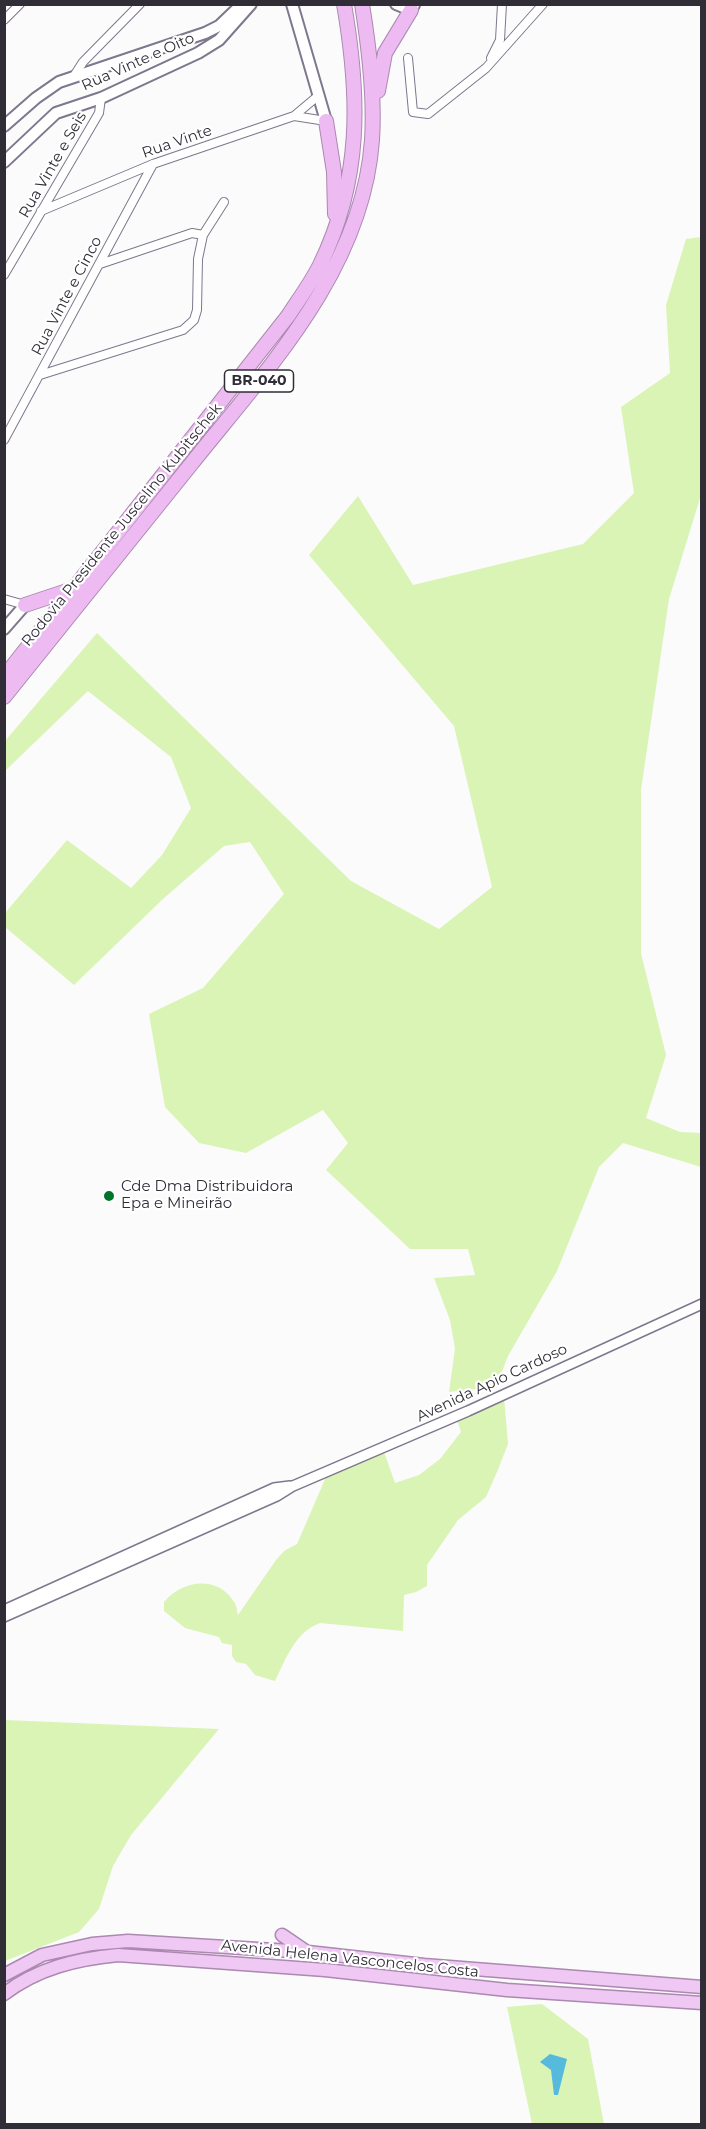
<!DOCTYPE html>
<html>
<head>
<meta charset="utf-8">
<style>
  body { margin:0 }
  #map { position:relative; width:706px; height:2129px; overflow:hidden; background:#fbfbfb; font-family:Montserrat,sans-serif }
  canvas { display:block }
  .frame { position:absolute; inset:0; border:6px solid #302d37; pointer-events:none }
</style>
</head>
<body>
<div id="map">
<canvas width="706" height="2129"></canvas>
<div class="frame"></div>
</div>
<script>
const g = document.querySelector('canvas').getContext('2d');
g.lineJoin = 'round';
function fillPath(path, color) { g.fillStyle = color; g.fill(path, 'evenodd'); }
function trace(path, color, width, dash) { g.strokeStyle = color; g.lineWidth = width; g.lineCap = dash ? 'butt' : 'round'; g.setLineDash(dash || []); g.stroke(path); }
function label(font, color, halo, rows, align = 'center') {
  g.font = font + ' Montserrat,sans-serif'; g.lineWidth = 4.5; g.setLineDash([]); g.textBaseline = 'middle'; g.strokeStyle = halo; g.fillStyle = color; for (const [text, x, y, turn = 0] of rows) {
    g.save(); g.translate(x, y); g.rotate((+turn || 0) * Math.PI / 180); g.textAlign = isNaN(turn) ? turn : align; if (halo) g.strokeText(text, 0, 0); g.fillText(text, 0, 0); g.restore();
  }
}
fillPath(new Path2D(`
  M701,237V495L669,599L641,790V953L666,1055L646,1118L680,1132L701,1133V1167L623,1143L599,1167L557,1271L508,1356L496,1387L449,1392L455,1349L450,1320L434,1278L475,1275L468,1249H410L326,1170L348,1143L323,1110L246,1153L199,1143L165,1107L149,1014L203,988L284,894L250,842L224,846L163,899L74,985L5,927V913L67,840L131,888L162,855L191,808L171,757L88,691L5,771V741L97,633L351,881L439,929L492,887L454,726L309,555L358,496L413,585L583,544L634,493L621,407L670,373L666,305L686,239Z
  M504,1397L508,1444L497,1472L486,1497L458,1520L427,1565V1586L416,1592L404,1595L403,1631L320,1623C295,1632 286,1659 275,1681L255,1675L246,1664L236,1662L232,1656V1645L222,1643L219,1637L185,1628L164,1611V1602C181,1581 217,1574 234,1602C237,1605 237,1612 238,1615L276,1560L284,1551L297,1544L326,1477L384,1452L395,1483L419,1475L440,1459L461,1432L457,1420Z
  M5,1720L219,1729L131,1835L113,1866L99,1909L79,1932L5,1961Z
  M542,2004L588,2039L604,2124H532L507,2007Z`), '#daf4b6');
fillPath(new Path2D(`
  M550,2054L567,2059L558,2095H554L551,2070L540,2062Z`), '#55badb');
const minor = new Path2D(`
  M4,20L20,4
  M408,58L413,112L428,114L486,68L543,4
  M491,58L500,40L502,4
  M74,76L83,62L140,4
  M294,116L319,95
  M41,211L153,164L294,116L326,121
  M100,264L192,233L203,235
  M4,275L99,113L101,98
  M40,375L183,330L194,320L197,310L198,259L203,235L224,202
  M4,440L153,164
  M4,599L25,605`);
const tertiary = new Path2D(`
  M4,1610L274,1488L290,1486
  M4,1617L277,1496L293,1486L468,1411L702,1304`);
const secondary = new Path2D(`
  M292,4L326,121
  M396,4L411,10L414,5
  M4,126L36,98L59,82L205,33L219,26L242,4
  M4,162L56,113L101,98L198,53L219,40L251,4
  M4,629L25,605`);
const trunk = new Path2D(`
  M282,1935L307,1952
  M4,1975L42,1955L92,1944L128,1941L308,1952L424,1965L702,1987
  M4,1994C38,1968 77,1959 118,1955L325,1970L507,1990L702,2003`);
const motorway = new Path2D(`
  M378,91L385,53L411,10
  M326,121L334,172L335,214
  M25,605L73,589
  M4,677L288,316C299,299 311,283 320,265C362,179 360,97 344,4
  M4,697C67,619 129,541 192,463C268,368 363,269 372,140C375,95 369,48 362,4`);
trace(minor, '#7e778d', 10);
trace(tertiary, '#7e778d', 12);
trace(secondary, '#7e778d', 14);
trace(trunk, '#ab89b1', 15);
trace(motorway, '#ab89b1', 16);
trace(minor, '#fff', 8);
trace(tertiary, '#fff', 9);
trace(secondary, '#fff', 10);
trace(trunk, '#f0c8f4', 12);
trace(motorway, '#edbbf2', 14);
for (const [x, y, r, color] of [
  [109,1196,6,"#007428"]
]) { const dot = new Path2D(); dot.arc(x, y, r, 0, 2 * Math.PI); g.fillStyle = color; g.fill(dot); trace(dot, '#fff', 2); }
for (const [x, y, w] of [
  [259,381,69]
]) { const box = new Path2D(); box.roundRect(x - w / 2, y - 11, w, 22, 4.5); g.fillStyle = '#fff'; g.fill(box); trace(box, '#302d37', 1.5); }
label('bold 14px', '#302d37', null, [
  ["BR-040",259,381]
]);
label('15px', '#302d37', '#fff', [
  ["Rua Vinte e Oito",138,62,-24],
  ["Rua Vinte",177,142,-19],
  ["Rua Vinte e Seis",53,165,-60],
  ["Rua Vinte e Cinco",67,296,-62],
  ["Rodovia Presidente Juscelino Kubitschek",122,525,-51],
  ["Avenida Apio Cardoso",492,1383,-25],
  ["Avenida Helena Vasconcelos Costa",350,1959,6]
]);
label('15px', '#302d37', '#fff', [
  ["Cde Dma Distribuidora",121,1187],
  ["Epa e Mineirão",121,1204]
], 'left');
</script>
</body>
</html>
